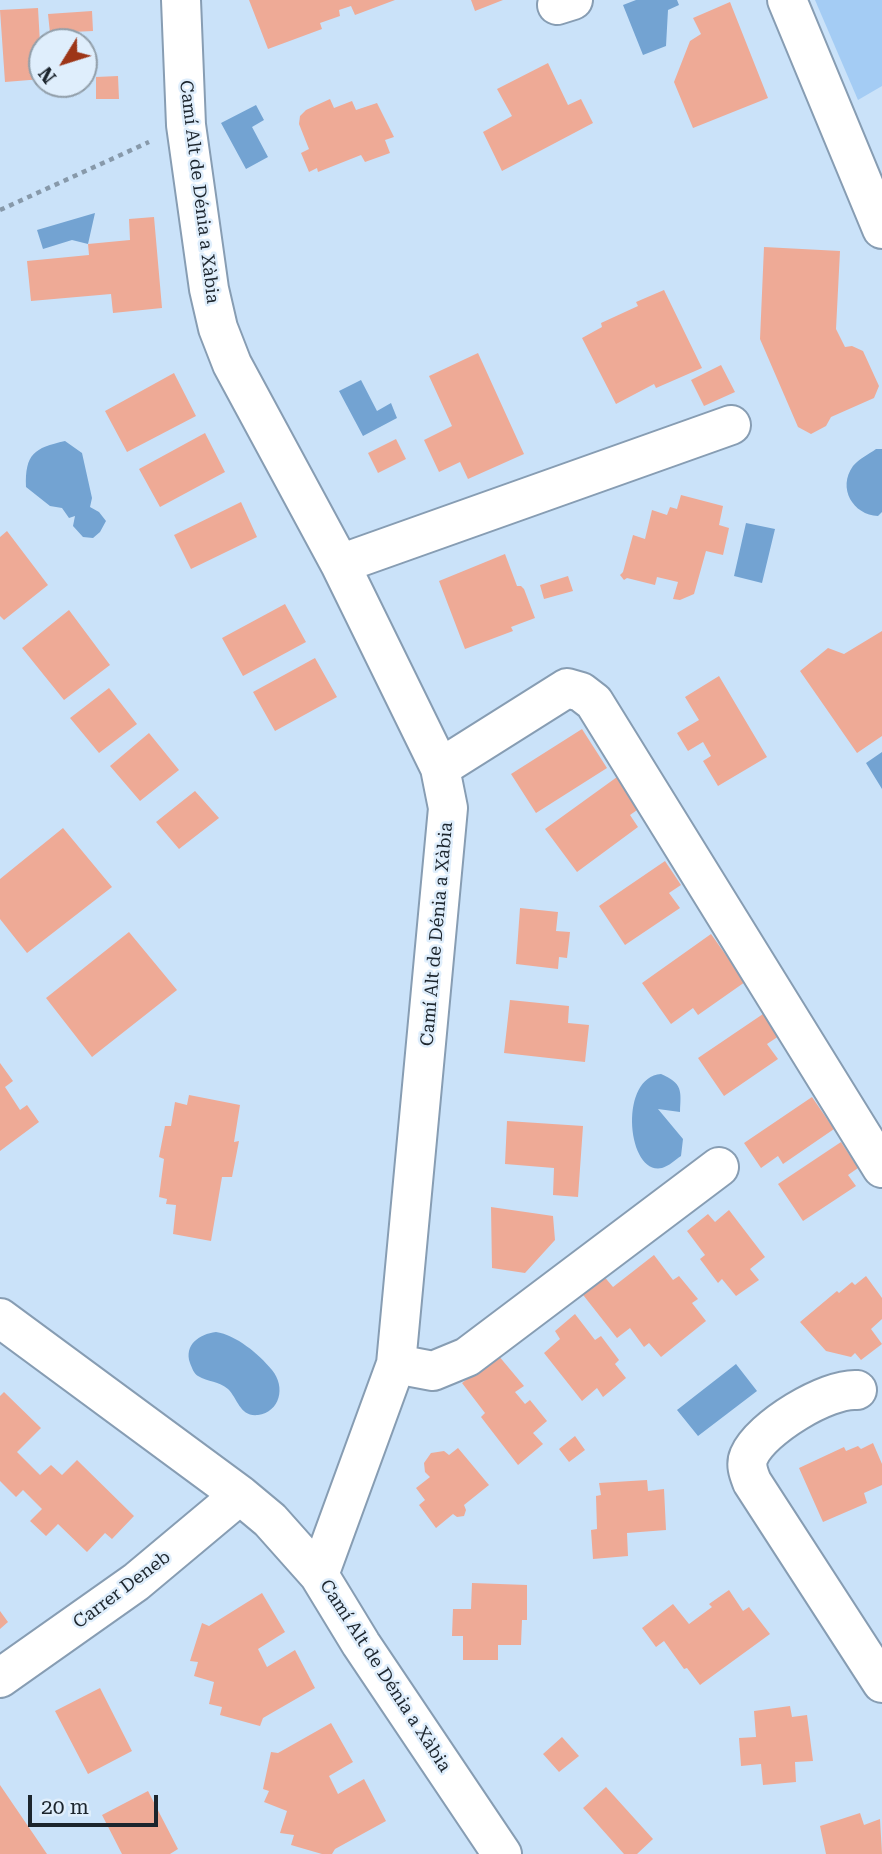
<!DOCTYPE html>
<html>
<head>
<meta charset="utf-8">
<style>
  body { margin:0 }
  #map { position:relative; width:882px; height:1854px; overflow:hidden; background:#cae2f9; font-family:"Roboto Serif",serif }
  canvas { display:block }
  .north { position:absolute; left:28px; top:28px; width:70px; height:70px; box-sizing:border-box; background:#dfeefc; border:2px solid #919ea9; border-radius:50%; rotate:232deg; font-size:19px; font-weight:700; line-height:28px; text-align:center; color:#1c252d }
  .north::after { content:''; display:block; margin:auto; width:24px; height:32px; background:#9d3517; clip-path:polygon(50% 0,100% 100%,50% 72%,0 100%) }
  .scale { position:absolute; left:28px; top:1795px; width:130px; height:32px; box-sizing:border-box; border:4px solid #1c252d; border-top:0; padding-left:9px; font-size:21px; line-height:24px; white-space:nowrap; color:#1c252d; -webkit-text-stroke:5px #dfeefc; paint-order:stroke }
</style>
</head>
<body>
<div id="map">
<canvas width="882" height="1854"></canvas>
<div class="north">N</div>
<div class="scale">20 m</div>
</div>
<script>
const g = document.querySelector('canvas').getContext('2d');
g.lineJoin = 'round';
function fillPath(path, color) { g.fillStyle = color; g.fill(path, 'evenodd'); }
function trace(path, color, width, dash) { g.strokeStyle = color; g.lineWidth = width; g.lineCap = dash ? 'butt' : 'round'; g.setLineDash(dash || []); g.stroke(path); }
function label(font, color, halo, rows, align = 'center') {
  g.font = font + ' "Roboto Serif",serif'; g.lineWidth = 5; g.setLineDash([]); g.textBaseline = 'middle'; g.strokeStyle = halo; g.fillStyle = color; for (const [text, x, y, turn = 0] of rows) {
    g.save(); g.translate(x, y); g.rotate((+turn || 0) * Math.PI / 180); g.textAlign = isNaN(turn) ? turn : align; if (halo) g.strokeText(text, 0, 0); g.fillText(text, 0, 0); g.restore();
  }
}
fillPath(new Path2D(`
  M815,0H882V86L858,100Z`), '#a4ccf4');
fillPath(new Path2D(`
  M636,0H677L679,5L668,10L666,46L643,55L623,5Z
  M256,105L264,120L252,127L268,157L246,169L221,123Z
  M95,213L88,244L72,240L43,249L37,230Z
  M361,380L377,411L391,403L397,418L363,436L339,391Z
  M65,441L82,453L92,498L90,507L99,512L106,521L100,532L93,538L83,537L73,526L75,516L69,518L62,508L50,506L26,487C25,454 34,448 65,441Z
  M876,449H882V512L878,516C853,515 837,488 853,466C859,459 869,454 876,449Z
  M746,523L775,529L762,583L734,576Z
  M882,752V789L866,763Z
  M661,1074C683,1084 681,1090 680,1112L658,1109L683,1139L681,1156C675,1160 669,1166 662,1168C627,1176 618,1077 661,1074Z
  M216,1332C236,1335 259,1354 272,1370C286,1387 280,1412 258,1415C240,1417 238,1399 228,1389C219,1381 208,1382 198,1376C194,1374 192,1368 190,1363C184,1345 199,1334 216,1332Z
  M736,1364L757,1391L698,1436L677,1410Z`), '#73a3d2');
fillPath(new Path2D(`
  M249,0H395L355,15L351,6L339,10L340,16L320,23L322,29L268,49Z
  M471,0H503L475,11Z
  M730,2L768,98L693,128L674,82L690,41L701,34L693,18Z
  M38,8L42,79L5,82L0,10Z
  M92,11L93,31L50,33L48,14Z
  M548,63L568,105L581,99L593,123L502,171L483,132L512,116L497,89Z
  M118,76L119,99H96V77Z
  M330,99L334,108L352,101L356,110L377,103L394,137L385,140L390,153L365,162L361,155L318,172L317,168L309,172L301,153L309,149L299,124L300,116L306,110Z
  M154,217L162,308L113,313L111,294L31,301L27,261L89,255L88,244L130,240L129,219Z
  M764,247L840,251L836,329L845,347L852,346L863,351L879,386L874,398L831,417L826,426L811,434L798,427L760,339Z
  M664,290L702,368L656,388L654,384L616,404L582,338L602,327L601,323L638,306L636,302Z
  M478,353L524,454L468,479L460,462L439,472L424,440L452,426L429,376Z
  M721,365L735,392L704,406L691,380Z
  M174,373L196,416L127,452L105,411Z
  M205,433L225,472L160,507L139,469Z
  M396,439L406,459L378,473L368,453Z
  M681,495L723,506L719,525L729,528L723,555L706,551L694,594L680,600L673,599L678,582L657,577L655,585L627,578L624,580L620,575L623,572L633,535L645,539L652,510L667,515L670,507L677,509Z
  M241,502L257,537L191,569L174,535Z
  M7,531L48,585L4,620L0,616V537Z
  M505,554L517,586H521L524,589L535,618L511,627L513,631L465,649L439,581Z
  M568,576L573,591L544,599L540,585Z
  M285,604L306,642L243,676L222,638Z
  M69,610L110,665L64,700L22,648Z
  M882,631V736L857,753L800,671L828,648L844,654Z
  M315,658L337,697L275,731L253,692Z
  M719,676L767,757L718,786L703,761L711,756L703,742L688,751L677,733L699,720L685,697Z
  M109,688L137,724L99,753L70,718Z
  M582,729L607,768L536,813L511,774Z
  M149,733L179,770L140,801L110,766Z
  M617,777L640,808L630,815L638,827L577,872L545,829Z
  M195,791L219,818L179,849L156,822Z
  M63,828L112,887L27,953L0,919V879Z
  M665,861L681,885L669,893L680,908L625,945L599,906Z
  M520,908L558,912L556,931L570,932L567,958L559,957L558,969L516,964Z
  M129,932L177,990L92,1057L46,998Z
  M711,934L745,982L698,1015L693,1008L671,1024L642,983Z
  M510,1000L569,1006L568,1023L589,1025L585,1062L504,1053Z
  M763,1014L779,1036L767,1044L778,1059L724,1096L698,1058Z
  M0,1063L13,1081L5,1087L20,1110L27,1105L39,1122L0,1151Z
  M189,1095L240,1105L234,1142L239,1141L232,1177H222L211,1241L173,1234L176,1205L166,1204L167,1199L159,1197L164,1159L159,1157L165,1126H171L175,1102L187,1105Z
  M812,1097L834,1129L783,1164L778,1156L761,1168L744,1143Z
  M507,1121L583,1126L578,1197L553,1195L554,1168L505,1164Z
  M841,1142L858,1168L848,1175L856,1186L803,1221L778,1184Z
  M491,1207L553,1216L555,1240L525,1273L492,1268Z
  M729,1210L765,1257L750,1269L759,1280L736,1296L722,1279L718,1283L700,1259L705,1255L687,1231L708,1214L715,1222Z
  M654,1255L673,1280L679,1276L698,1299L692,1303L706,1321L661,1357L649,1343L644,1347L630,1328L617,1338L580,1291L602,1274L613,1287Z
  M866,1276L882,1298V1319L871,1329L882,1344L861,1360L855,1353L851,1357L826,1351L800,1322L837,1291L839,1293L852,1282L855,1285Z
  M575,1314L595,1340L601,1336L619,1360L615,1364L626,1378L603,1397L597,1388L582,1401L544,1353L560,1339L555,1331Z
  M498,1355L524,1386L515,1392L525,1404L530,1400L547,1421L533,1433L543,1444L518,1465L481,1417L485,1413L462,1383Z
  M4,1392L41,1428L17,1452L40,1475L51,1465L62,1475L77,1460L134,1516L112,1539L105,1533L87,1552L58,1524L46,1536L30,1521L42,1509L23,1490L16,1497L0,1481V1396Z
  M575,1436L585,1450L569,1462L559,1449Z
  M873,1443L882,1464V1485L864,1493L867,1503L823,1522L799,1468L844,1447L846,1451L858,1446L861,1449Z
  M458,1448L489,1485L464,1505L466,1510L464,1516L457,1517L453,1514L436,1528L419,1505L425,1500L416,1488L430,1477L425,1472L424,1463L431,1453L444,1451L449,1455Z
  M647,1480L648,1491L664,1489L666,1530L627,1533L628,1556L593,1559L591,1530L597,1529L596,1496L601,1495L599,1483Z
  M472,1583L527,1585V1620H522L521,1645H498V1660H463V1636H452L453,1609H471Z
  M729,1590L743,1611L749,1607L770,1634L700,1685L687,1668L684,1669L664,1641L656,1647L642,1628L673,1604L689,1624L712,1607L709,1604Z
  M262,1593L285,1632L258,1649L267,1667L295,1650L315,1688L263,1718L260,1726L220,1715L222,1707L209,1704L214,1682L194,1676L198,1662L190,1661L202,1623L209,1626Z
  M0,1611L8,1622L0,1629Z
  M100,1688L132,1751L88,1774L55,1711Z
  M790,1706L792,1717L807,1715L813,1761L795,1762L796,1782L763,1785L761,1764L741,1766L739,1738L756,1737L754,1711Z
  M331,1723L353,1762L329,1776L338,1794L364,1779L386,1821L335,1849L332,1854H322L291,1845L294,1835L280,1833L287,1811L264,1802L269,1791L263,1789L271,1752L278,1753Z
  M562,1737L579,1756L559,1772L543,1754Z
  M0,1785L47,1854H0Z
  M606,1787L653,1839L637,1854H624L583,1808Z
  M148,1791L178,1849L170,1854H122L102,1815Z
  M860,1813L864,1825L880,1819L882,1854H826L820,1826Z`), '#eeaa96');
const minor = new Path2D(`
  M181,0L186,125L209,289L218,328L232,364L340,564L440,768L448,808L396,1364L319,1575L361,1644L502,1854
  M787,0L882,229
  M557,5L573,0
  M340,564L731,425
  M440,768L567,688L581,692L594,702L882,1168
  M0,1318L240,1495L270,1520L319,1575
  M396,1364L433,1371L467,1357L719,1167
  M857,1390C827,1388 761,1428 749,1456C745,1465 749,1474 752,1482L882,1683
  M0,1678L136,1582L240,1495`);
trace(minor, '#879db3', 42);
trace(new Path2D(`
  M0,210L149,142`), '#8799aa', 4.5, [5, 5]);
trace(minor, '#fff', 38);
label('18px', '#1c252d', '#dfeefc', [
  ["Camí Alt de Dénia a Xàbia",199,192,83],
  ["Camí Alt de Dénia a Xàbia",437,934,-85],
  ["Carrer Deneb",122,1590,-37],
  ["Camí Alt de Dénia a Xàbia",385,1676,57]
]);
</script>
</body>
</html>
